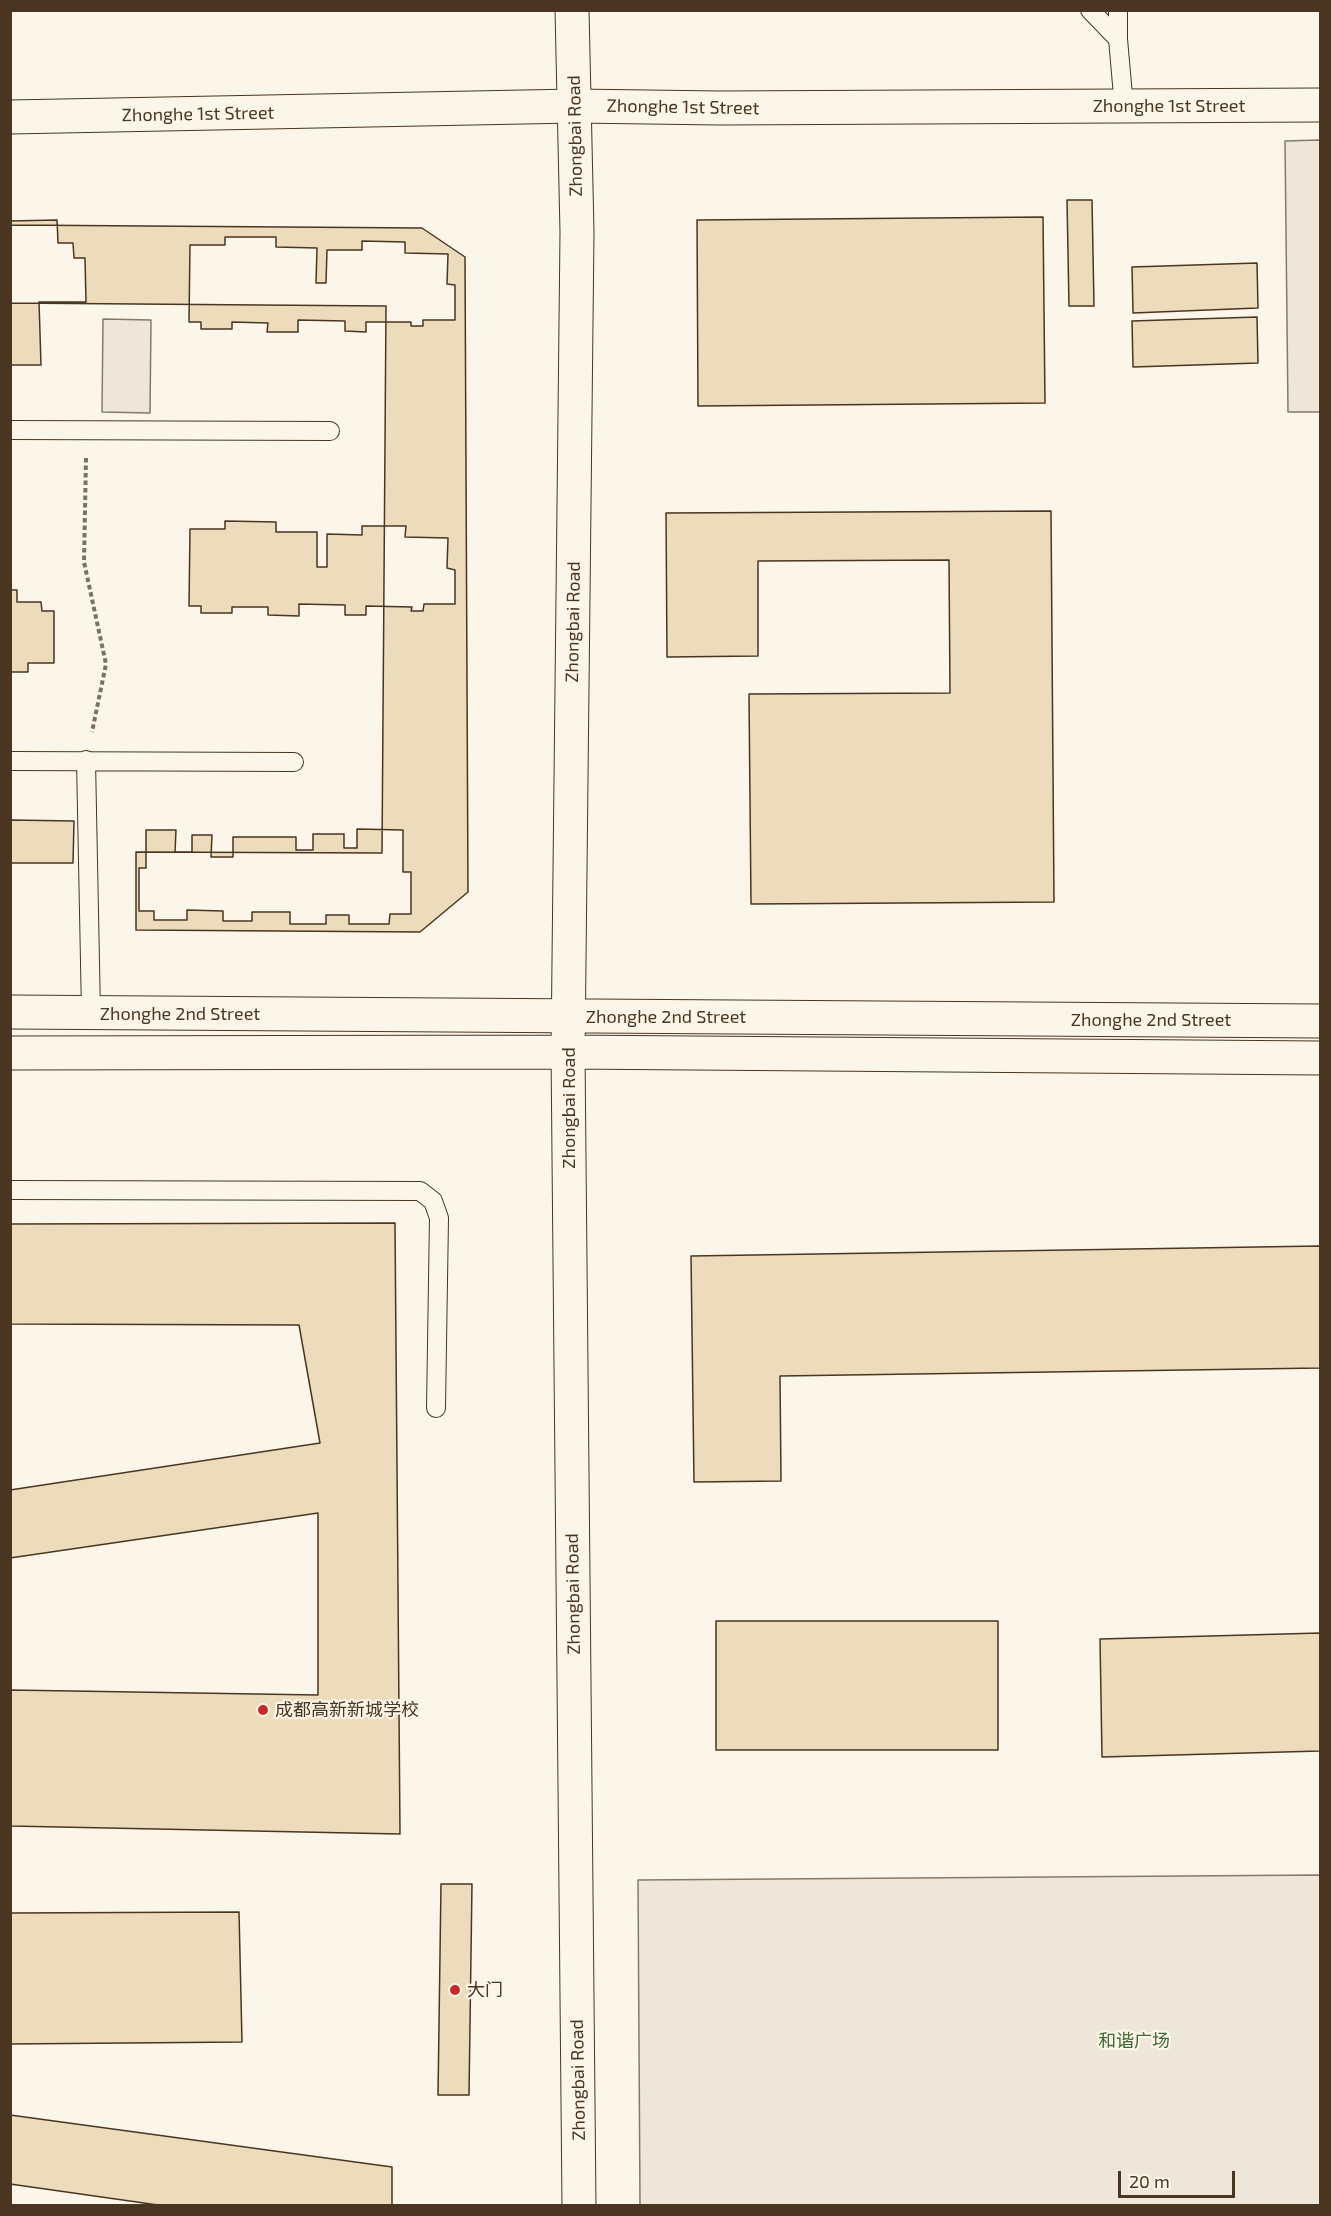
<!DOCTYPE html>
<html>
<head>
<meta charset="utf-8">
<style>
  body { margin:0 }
  #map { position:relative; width:1331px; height:2216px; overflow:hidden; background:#fbf6e9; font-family:"Exo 2",sans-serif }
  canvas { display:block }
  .frame { position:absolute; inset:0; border:12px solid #4a3520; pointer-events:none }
  .scale { position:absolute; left:1118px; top:2171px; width:117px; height:27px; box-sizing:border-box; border:3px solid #4a3520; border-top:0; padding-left:8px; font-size:18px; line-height:21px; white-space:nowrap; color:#4a3520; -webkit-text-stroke:4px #fbf6e9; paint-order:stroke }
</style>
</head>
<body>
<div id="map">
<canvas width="1331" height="2216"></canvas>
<div class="frame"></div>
<div class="scale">20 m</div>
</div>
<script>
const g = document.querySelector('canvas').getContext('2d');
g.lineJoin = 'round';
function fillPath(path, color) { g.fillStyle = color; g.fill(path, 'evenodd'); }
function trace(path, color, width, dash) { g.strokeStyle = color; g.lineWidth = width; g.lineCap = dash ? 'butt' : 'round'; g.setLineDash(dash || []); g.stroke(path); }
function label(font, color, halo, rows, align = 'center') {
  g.font = font + ' "Exo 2","Noto Sans SC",sans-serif'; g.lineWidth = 4.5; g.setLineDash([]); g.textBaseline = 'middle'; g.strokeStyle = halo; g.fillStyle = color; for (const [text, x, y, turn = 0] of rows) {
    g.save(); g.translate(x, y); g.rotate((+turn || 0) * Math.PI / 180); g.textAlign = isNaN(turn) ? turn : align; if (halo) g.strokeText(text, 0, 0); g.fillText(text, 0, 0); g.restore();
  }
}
const green = new Path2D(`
  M1320,140V412H1288L1285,141Z
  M103,319L151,320L150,413L102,412Z
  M1320,1875V2205H640L638,1880Z`);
fillPath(green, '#ede6d9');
trace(green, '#887966', 1.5);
const building = new Path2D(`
  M1067,200H1092L1094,306H1069Z
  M1043,217L1045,403L698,406L697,220Z
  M57,220L58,243H73L74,258H85L86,302H39L41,365H10V221Z
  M10,225L422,228L465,257L468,892L420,932L136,930V852L382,853L386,306L10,303Z
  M225,237H276V247L317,248L316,283H326L327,250H362V241L405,242V253L448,254L447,284L455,285V320H423V326H411V322H366V332L345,331V321L298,320V332H267L268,323L232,322V329H201V322H189L190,245H225Z
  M1257,263L1258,308L1133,313L1132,267Z
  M1257,317L1258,363L1133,367L1132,321Z
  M1051,511L1054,902L751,904L749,694L950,693L949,560L758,561V656L667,657L666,513Z
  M225,521L276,522V532H317V567H327V534L362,535V526H406L405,537L448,538L447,568L455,570V604H424L423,611H411L412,607L366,606V615H345V605L299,604V616L268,615V607H232V613H201V606H189L190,529H225Z
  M10,590H17V602H41L42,611H54V663H28V672H10Z
  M10,820L74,821L73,863H10Z
  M357,829L403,830V872H411V914H390L389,924H349V915H326V924H290V912H252V921H223V911L187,910V920H154V911H139V868H146V830H176L175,852H192V835H212L211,857H233V837H296V850H313V834H344V848H357Z
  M395,1223L400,1834L10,1826V1690L318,1695V1513L10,1558V1490L320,1443L299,1325L10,1324V1224Z
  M1320,1246V1368L780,1376L781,1481L694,1482L691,1256Z
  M716,1621H998V1750H716Z
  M1320,1633V1751L1102,1757L1100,1639Z
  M441,1884H472L469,2095H438Z
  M239,1912L242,2042L10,2044V1913Z
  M10,2115L392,2167V2206H165L10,2184Z`);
fillPath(building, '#ecdcbc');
trace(building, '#4a3520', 1.5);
const lane = new Path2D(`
  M1090,10L1118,39
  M1118,10V39L1124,107
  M10,430L330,431
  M86,760L91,1013
  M10,761L294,762
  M10,1190L420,1191L433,1201L439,1218L436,1408`);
const street = new Path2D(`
  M10,117L575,106L720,108L1320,105`);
const secondary = new Path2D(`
  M572,10L577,232L568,1052L579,2206
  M10,1012L1320,1021
  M10,1053L568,1052L1320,1058`);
trace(lane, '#4a3520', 20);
trace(street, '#4a3520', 35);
trace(secondary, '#4a3520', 35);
trace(new Path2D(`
  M86,458L84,562L106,664L92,732`), '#7f6f5c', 4, [4.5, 3]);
trace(lane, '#fbf6e9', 18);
trace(street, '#fbf6e9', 33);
trace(secondary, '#fbf6e9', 33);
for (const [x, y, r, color] of [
  [263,1710,6,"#c62828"],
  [455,1990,6,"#c62828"]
]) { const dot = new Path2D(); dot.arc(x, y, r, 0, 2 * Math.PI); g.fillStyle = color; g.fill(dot); trace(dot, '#fbf6e9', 2); }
label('18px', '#4a3520', '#fbf6e9', [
  ["Zhonghe 1st Street",1169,106],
  ["Zhonghe 1st Street",683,107,1],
  ["Zhonghe 1st Street",198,114,-1],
  ["Zhongbai Road",575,136,-91],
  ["Zhongbai Road",573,622,-89],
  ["Zhonghe 2nd Street",180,1014],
  ["Zhonghe 2nd Street",666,1017],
  ["Zhonghe 2nd Street",1151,1020],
  ["Zhongbai Road",569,1108,-90],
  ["Zhongbai Road",573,1594,-91],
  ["Zhongbai Road",578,2080,-91]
]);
label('18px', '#4a3520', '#fbf6e9', [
  ["成都高新新城学校",275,1710],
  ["大门",467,1990]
], 'left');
label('18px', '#436837', '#fbf6e9', [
  ["和谐广场",1134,2041]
]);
</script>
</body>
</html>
